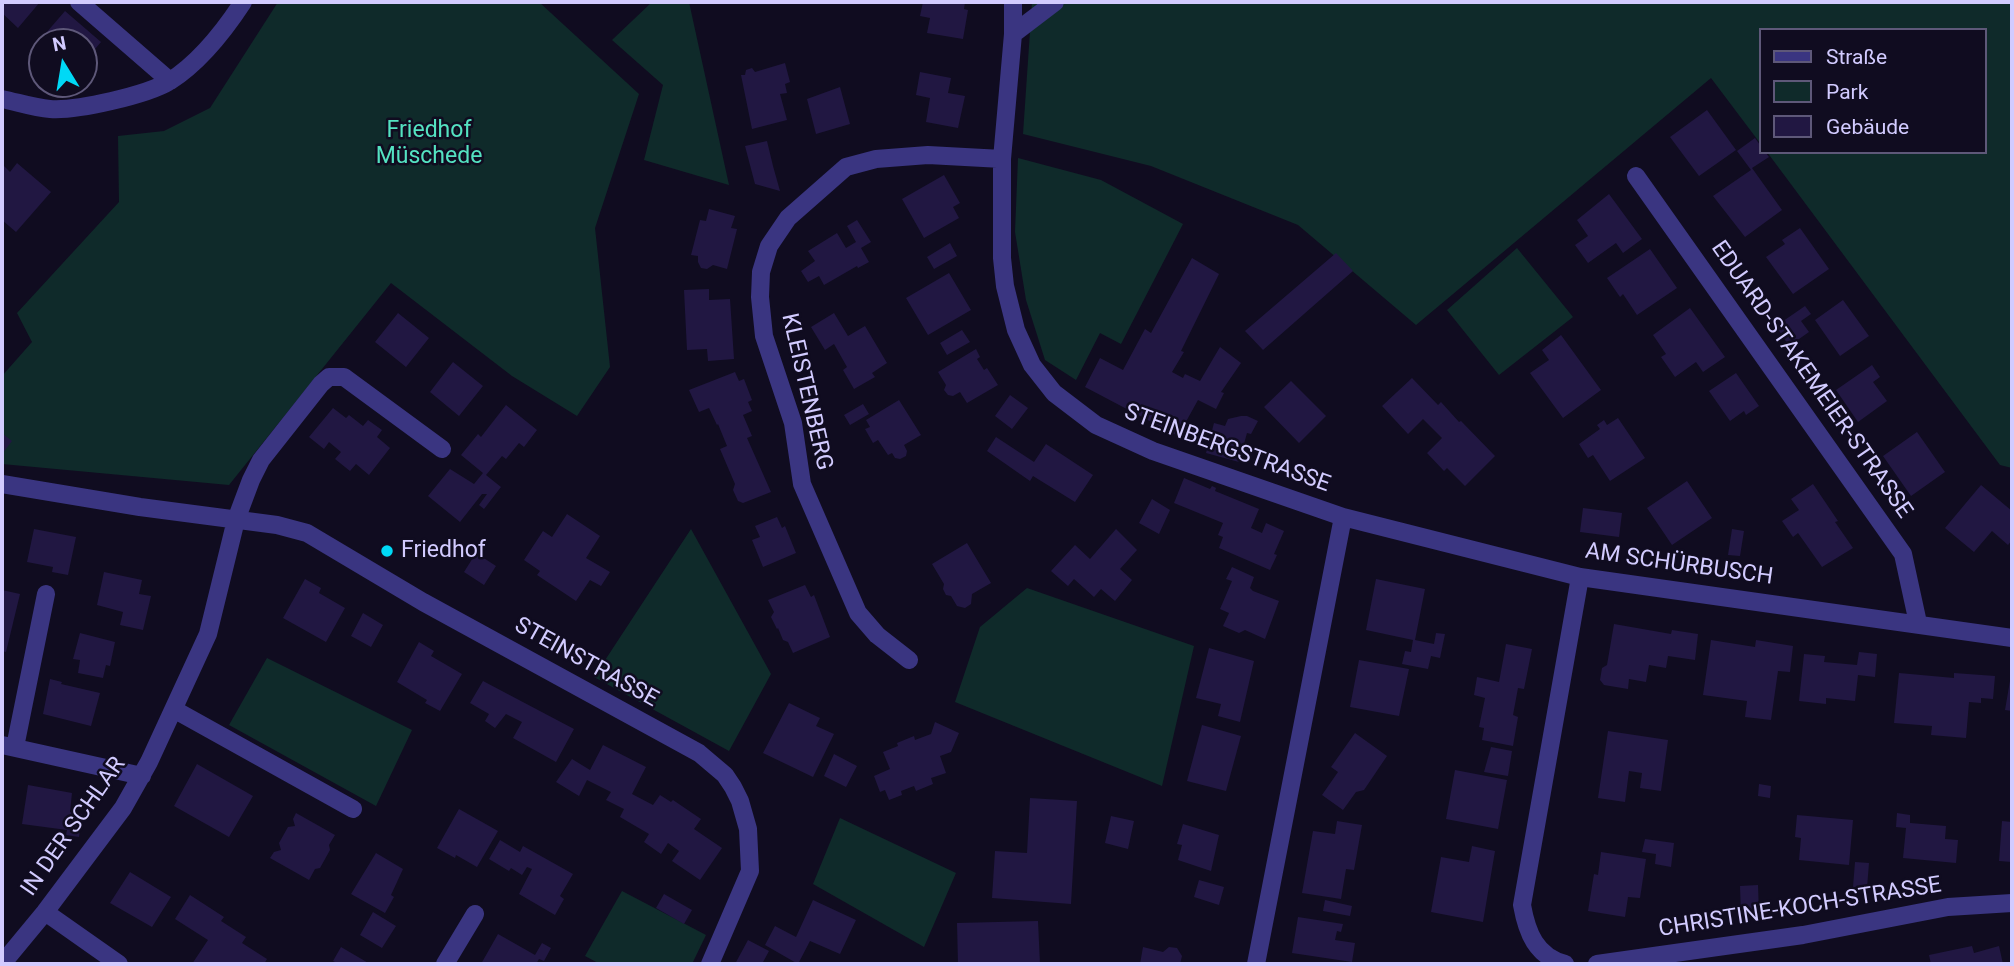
<!DOCTYPE html>
<html>
<head>
<meta charset="utf-8">
<style>
  body { margin:0 }
  #map { position:relative; width:2014px; height:966px; overflow:hidden; background:#100c20; font-family:Roboto,sans-serif }
  canvas { display:block }
  .frame { position:absolute; inset:0; border:4px solid #d2cbff; pointer-events:none }
  .legend { position:absolute; left:1759px; top:28px; width:228px; height:126px; box-sizing:border-box; background:#100c20; border:2px solid #5e5879; margin:0; padding:9px 12px; list-style:none; font-size:21px; color:#d2cbff }
  .legend li { display:flex; align-items:center; gap:14px; height:35px }
  .legend b { width:35px; border:2px solid #5e5879 }
  .north { position:absolute; left:28px; top:28px; width:70px; height:70px; box-sizing:border-box; background:#100c20; border:2px solid #5e5879; border-radius:50%; rotate:349deg; font-size:19px; font-weight:700; line-height:28px; text-align:center; color:#d2cbff }
  .north::after { content:''; display:block; margin:auto; width:24px; height:32px; background:#00d9f6; clip-path:polygon(50% 0,100% 100%,50% 72%,0 100%) }
</style>
</head>
<body>
<div id="map">
<canvas width="2014" height="966"></canvas>
<div class="frame"></div>
<ul class="legend">
<li><b style="height:9px;background:#3a3581"></b>Straße</li>
<li><b style="height:19px;background:#0f2a2a"></b>Park</li>
<li><b style="height:19px;background:#211742"></b>Gebäude</li>
</ul>
<div class="north">N</div>
</div>
<script>
const g = document.querySelector('canvas').getContext('2d');
g.lineJoin = 'round';
function fillPath(path, color) { g.fillStyle = color; g.fill(path, 'evenodd'); }
function trace(path, color, width, dash) { g.strokeStyle = color; g.lineWidth = width; g.lineCap = dash ? 'butt' : 'round'; g.setLineDash(dash || []); g.stroke(path); }
function label(font, color, halo, rows, align = 'center') {
  g.font = font + ' Roboto,sans-serif'; g.lineWidth = 5; g.setLineDash([]); g.textBaseline = 'middle'; g.strokeStyle = halo; g.fillStyle = color; for (const [text, x, y, turn = 0] of rows) {
    g.save(); g.translate(x, y); g.rotate((+turn || 0) * Math.PI / 180); g.textAlign = isNaN(turn) ? turn : align; if (halo) g.strokeText(text, 0, 0); g.fillText(text, 0, 0); g.restore();
  }
}
fillPath(new Path2D(`
  M278,2H539L639,94L595,228L610,367L577,416L512,376L391,283L229,485L2,464V376L32,342L17,313L119,202L118,136L164,131L210,108Z
  M652,2H689L729,185L644,160L663,85L612,40Z
  M1032,2H2012V468L2000,465L1767,152H1984V30H1760V143L1711,78L1416,325L1298,225L1151,166L1023,134Z
  M1018,158L1101,180L1183,224L1121,344L1100,333L1076,380L1045,360L1026,300L1015,232Z
  M1517,248L1573,317L1499,375L1447,310Z
  M691,529L771,674L729,751L594,677Z
  M1027,588L1194,646L1162,786L955,702L980,627Z
  M267,658L412,730L376,806L229,725Z
  M840,818L956,873L924,947L813,884Z
  M622,891L706,935L692,964H600L585,956Z`), '#0f2a2a');
fillPath(new Path2D(`
  M2,2H40L18,28L2,13Z
  M923,2H965L964,9L968,10L963,39L927,33L930,18L920,16Z
  M65,11L101,42L84,62V42H43L40,40Z
  M785,63L790,82L785,84L787,93L780,94L787,120L752,129L741,75H745L746,70L752,68L755,72Z
  M920,72L951,78L948,93L965,96L958,128L926,122L930,98L916,95Z
  M840,87L850,124L816,134L807,99Z
  M1707,110L1736,150L1699,176L1670,137Z
  M1755,138L1760,145V152H1765L1769,157L1752,168L1782,210L1745,237L1713,196L1751,170L1737,151Z
  M767,141L773,166L780,191L755,184L745,146Z
  M17,163L51,192L16,232L2,220V164L10,172Z
  M944,175L960,203L953,207L959,218L924,238L902,199Z
  M1609,194L1642,239L1623,253L1616,243L1588,263L1575,245L1588,236L1577,220Z
  M709,209L735,216L731,228L737,229L727,269L713,265L707,269L701,268L698,262V256L691,255L700,220L706,221Z
  M857,220L871,242L861,248L869,262L858,268L857,266L824,285L819,276L808,282L801,271L815,261L808,251L837,233L846,248L856,242L847,226Z
  M1800,228L1829,269L1793,294L1766,257L1785,244L1782,240Z
  M950,243L957,256L934,269L927,257Z
  M1650,249L1677,288L1637,315L1623,294L1620,297L1607,278Z
  M1336,253L1353,271L1263,350L1245,331Z
  M1192,258L1219,274L1181,351L1184,352L1172,372L1183,378L1185,374L1200,381L1220,347L1241,363L1221,392L1224,393L1216,409L1198,400L1178,436L1085,387L1100,358L1123,370L1145,329L1151,333Z
  M949,273L971,310L928,335L906,298Z
  M709,289V300L730,299L734,359L708,361L707,349L687,350L684,290Z
  M1843,300L1869,336L1840,356L1815,320Z
  M1805,306L1811,314L1801,321L1809,332L1789,346L1776,326Z
  M1690,308L1725,357L1703,372L1696,362L1675,377L1661,357L1666,354L1653,335Z
  M398,313L429,338L406,367L375,342Z
  M834,313L848,336L865,326L887,363L872,373L875,377L854,389L843,370L847,367L834,344L825,350L811,327Z
  M962,330L970,342L947,355L940,343Z
  M1561,335L1601,390L1563,418L1530,373L1549,360L1542,350Z
  M976,349L980,357L977,359L984,370L987,368L998,385L967,403L960,392L953,396L948,395L944,390L946,385L938,372Z
  M453,362L483,386L459,416L430,392Z
  M1872,365L1880,377L1873,382L1887,401L1858,422L1836,390Z
  M735,372L739,381L744,379L752,400L748,402L752,411L743,415L752,436L747,438L771,492L743,503L738,501L733,490L735,484L720,449L727,446L718,424L717,425L709,408L699,412L689,390Z
  M1736,373L1759,406L1746,415L1744,411L1730,421L1709,391Z
  M1412,378L1438,405L1441,402L1459,422L1461,421L1495,456L1465,486L1447,468L1444,471L1427,453L1442,438L1423,419L1408,434L1382,406Z
  M1291,381L1326,416L1299,443L1264,407Z
  M1010,395L1028,408L1012,429L995,416Z
  M899,400L921,435L904,445L907,451L906,456L900,459L895,458L892,453L888,455L878,440L873,443L865,429L870,427L866,420Z
  M863,404L869,414L850,425L844,415Z
  M506,405L537,430L524,447L519,443L506,459L502,456L486,475L501,487L484,509L479,505L487,494H482L460,522L428,496L450,469L474,484L483,473L461,455L478,434L481,437Z
  M333,408L346,418L349,415L363,426L368,420L382,430L377,437L390,448L369,475L356,464L350,471L335,459L341,452L329,442L324,449L309,437Z
  M1241,416H1247L1258,421L1251,434L1247,433L1239,462L1206,453L1214,423L1225,426L1228,419Z
  M1618,418L1645,458L1610,481L1593,455L1588,458L1579,444L1600,429L1597,425L1604,420L1607,425Z
  M1917,432L1945,472L1911,496L1883,456Z
  M3,434L12,441L2,454V435Z
  M996,437L1034,462L1046,444L1093,475L1075,502L1033,476L1030,481L987,451Z
  M1184,478L1210,489L1212,486L1216,488L1215,491L1259,509L1251,528L1262,533L1266,523L1284,531L1274,554L1277,555L1270,570L1219,548L1223,537L1218,535L1223,523L1174,503Z
  M1687,481L1712,518L1672,545L1647,508Z
  M1813,484L1838,521L1835,522L1853,548L1822,567L1798,533L1793,537L1782,521L1799,510L1791,499Z
  M1981,485L2012,511V540L2008,545L1992,531L1974,552L1945,528Z
  M1152,499L1170,510L1159,534L1139,523Z
  M1583,508L1622,513L1619,537L1580,532Z
  M567,514L600,536L586,558L610,572L601,586L590,580L576,601L537,575L540,571L524,560L543,531L552,537Z
  M777,517L782,528L785,526L796,553L763,567L752,540L760,537L755,526Z
  M34,529L76,537L68,575L52,572L53,567L27,562Z
  M1116,529L1137,550L1120,569L1132,580L1115,601L1101,589L1094,597L1074,579L1068,586L1051,571L1075,545L1090,559Z
  M1732,529L1744,531L1740,556L1728,555Z
  M967,543L991,583L972,594L971,604L965,608L957,606L951,596L946,595L943,589L944,584L932,564Z
  M476,553L496,566L484,585L464,572Z
  M1232,567L1254,577L1250,588L1253,591L1279,601L1265,639L1245,630L1239,633L1223,626L1229,613L1220,609L1232,581L1226,579Z
  M104,572L142,580L139,594L151,596L143,630L120,625L123,612L97,605Z
  M305,579L321,588L319,593L345,608L326,642L283,618Z
  M1376,579L1425,589L1415,640L1434,644L1436,633L1445,634L1440,658L1431,656L1428,669L1402,664L1405,651L1411,652L1413,640L1366,630Z
  M805,585L811,597L814,595L830,637L793,653L788,642L783,640L778,628L777,629L771,617L774,612L768,600Z
  M2,590L20,594L6,652L2,651Z
  M363,613L383,625L371,647L351,636Z
  M1614,624L1671,634L1672,630L1698,634L1695,660L1668,656L1666,668L1649,665L1646,682L1629,679L1628,689L1604,685L1600,680L1602,668L1607,665Z
  M80,633L115,642L110,666L106,665L103,678L78,673L80,660L73,659Z
  M1711,640L1755,647L1756,640L1793,646L1790,672L1778,671L1771,720L1745,717L1747,701L1703,695Z
  M419,642L434,651L431,656L462,674L440,711L425,703L427,700L397,682Z
  M1506,644L1532,649L1524,689L1518,688L1513,715L1518,717L1513,746L1482,740L1484,728L1479,727L1485,698L1474,695L1477,677L1499,682Z
  M1209,648L1254,661L1240,722L1218,716L1221,704L1196,698Z
  M1859,652L1877,654L1875,677L1858,675L1855,701L1826,698V704L1799,701L1804,654L1825,656L1824,662L1857,665Z
  M1359,660L1409,669L1399,716L1350,707Z
  M1899,673L1954,678V673L1995,676L1993,699L1981,698V703L1969,702L1966,738L1931,735L1932,726L1894,723Z
  M2011,675H2012V711L2005,710Z
  M50,679L62,682L61,684L100,693L91,726L43,714Z
  M483,681L574,729L556,762L513,738L522,722L506,714L495,728L485,721L489,714L470,703Z
  M789,703L820,718L816,726L834,734L813,777L763,753Z
  M935,722L959,733L951,752L940,756L946,773L931,778L933,784L916,791L914,786L901,791L902,795L889,800L885,790L880,792L874,776L890,769L883,752L898,746L897,743L914,736L915,740L931,734Z
  M1202,725L1241,736L1226,791L1187,781Z
  M1608,731L1668,740L1661,791L1640,788L1642,773L1629,771L1625,802L1598,798Z
  M1355,733L1387,756L1364,790L1356,792L1343,810L1322,795L1338,772L1331,767Z
  M603,745L646,767L632,794L653,805L660,795L671,802L673,800L701,819L694,829L722,848L700,880L672,861L679,851L668,843L661,854L644,842L649,834L620,817L624,809L606,800L611,792L587,780L579,796L556,782L572,759L590,770Z
  M1491,747L1512,751L1508,776L1484,772Z
  M834,754L857,766L846,787L824,776Z
  M197,764L253,796L229,837L174,806Z
  M1455,770L1507,780L1498,829L1446,819Z
  M1759,784L1771,786L1770,798L1758,796Z
  M28,785L72,793L70,812L82,814L79,837L66,835L67,830L22,824Z
  M1030,798L1077,801L1071,904L992,898L995,851L1027,853Z
  M459,809L498,831L477,867L456,855L455,858L437,848Z
  M296,813L335,835L329,845L330,850L320,868L315,869L309,880L270,858L274,852L281,850L279,843L288,827L295,826L293,819Z
  M1897,813L1910,815V823L1946,826L1945,839L1958,840L1956,863L1903,858L1906,828L1896,827Z
  M1797,815L1853,820L1849,865L1799,860L1801,838L1795,837Z
  M1111,816L1134,821L1128,849L1105,843Z
  M1337,821L1362,825L1354,870L1346,869L1341,899L1302,893L1313,831L1335,834Z
  M2002,821L2012,822V862L1999,861Z
  M1183,824L1219,835L1211,871L1178,860L1182,845L1177,844Z
  M1645,839L1674,843L1671,867L1655,864L1656,854L1642,852Z
  M500,840L520,852L523,846L573,874L560,896L564,899L555,915L519,894L532,869L527,867L522,875L511,868L509,871L489,859Z
  M1472,846L1495,851L1483,922L1431,912L1441,857L1469,862Z
  M1601,852L1646,859L1640,898L1628,897L1625,917L1588,911L1594,874L1598,875Z
  M376,853L403,869L391,895L394,897L385,913L351,894Z
  M1855,862L1869,863L1867,888L1853,887Z
  M130,872L171,897L152,927L110,903Z
  M1199,880L1224,887L1219,905L1194,897Z
  M1758,885L1759,913L1741,914L1740,886Z
  M664,894L692,910L684,924L656,908Z
  M190,895L224,917L221,921L246,937L242,943L267,959L264,964H192L208,940L175,919Z
  M813,900L856,920L840,954L810,941L798,964L765,945L775,926L796,937Z
  M1325,900L1352,906L1350,916L1323,911Z
  M373,912L396,926L382,948L360,935Z
  M1298,917L1343,924L1341,932L1337,931L1335,940L1355,943L1352,962L1292,953Z
  M1038,921L1040,964H958L957,923Z
  M498,934L535,955L542,943L551,948L544,961L539,959L536,964H481Z
  M748,940L769,951L762,964H735Z
  M1972,946L1974,953L1999,946L2003,964H1931L1929,955Z
  M341,947L370,964H339L333,961Z
  M1143,947L1163,952L1169,947L1177,948L1182,956L1180,964H1140Z`), '#211742');
trace(new Path2D(`
  M79,2L170,81
  M1013,2V34L1002,159V258L1005,286L1016,330L1032,365L1054,393L1096,425L1153,451L1343,517L1580,577L2012,638
  M1013,34L1055,2
  M2,99C17,102 34,108 50,109C77,111 147,95 170,81C200,62 224,31 243,2
  M1636,176L1903,554L1918,623
  M2,484L140,507L277,525L307,533L423,602L699,753L725,775L733,787L740,801L748,829L750,871L710,964
  M909,660L877,635L858,613L802,484L793,423L764,336L760,297L761,272L769,246L788,218L846,167L876,159L928,155L1002,159
  M175,710L353,809
  M2,745L142,776
  M15,747L46,594
  M45,912L119,964
  M2,964L45,912L123,808L149,762L208,634L236,520L251,480L261,460L321,384L329,377H344L442,449
  M445,964L475,914
  M1256,964L1343,517
  M1565,964C1536,956 1527,933 1522,905L1580,577
  M1597,964L1803,935L1948,907L2012,903`), '#3a3581', 18);
for (const [x, y, r, color] of [
  [387,551,7,"#00d9f6"]
]) { const dot = new Path2D(); dot.arc(x, y, r, 0, 2 * Math.PI); g.fillStyle = color; g.fill(dot); trace(dot, '#100c20', 2.5); }
label('23px', '#54e2c1', '#100c20', [
  ["Friedhof",429,131],
  ["Müschede",429,157]
]);
label('23px', '#d2cbff', '#100c20', [
  ["EDUARD-STAKEMEIER-STRASSE",1811,380,55],
  ["KLEISTENBERG",806,392,77],
  ["STEINBERGSTRASSE",1227,449,20],
  ["AM SCHÜRBUSCH",1679,565,8],
  ["STEINSTRASSE",586,663,29],
  ["IN DER SCHLAR",74,827,-55],
  ["CHRISTINE-KOCH-STRASSE",1800,908,-9]
]);
label('23px', '#d2cbff', '#100c20', [
  ["Friedhof",401,551]
], 'left');
</script>
</body>
</html>
